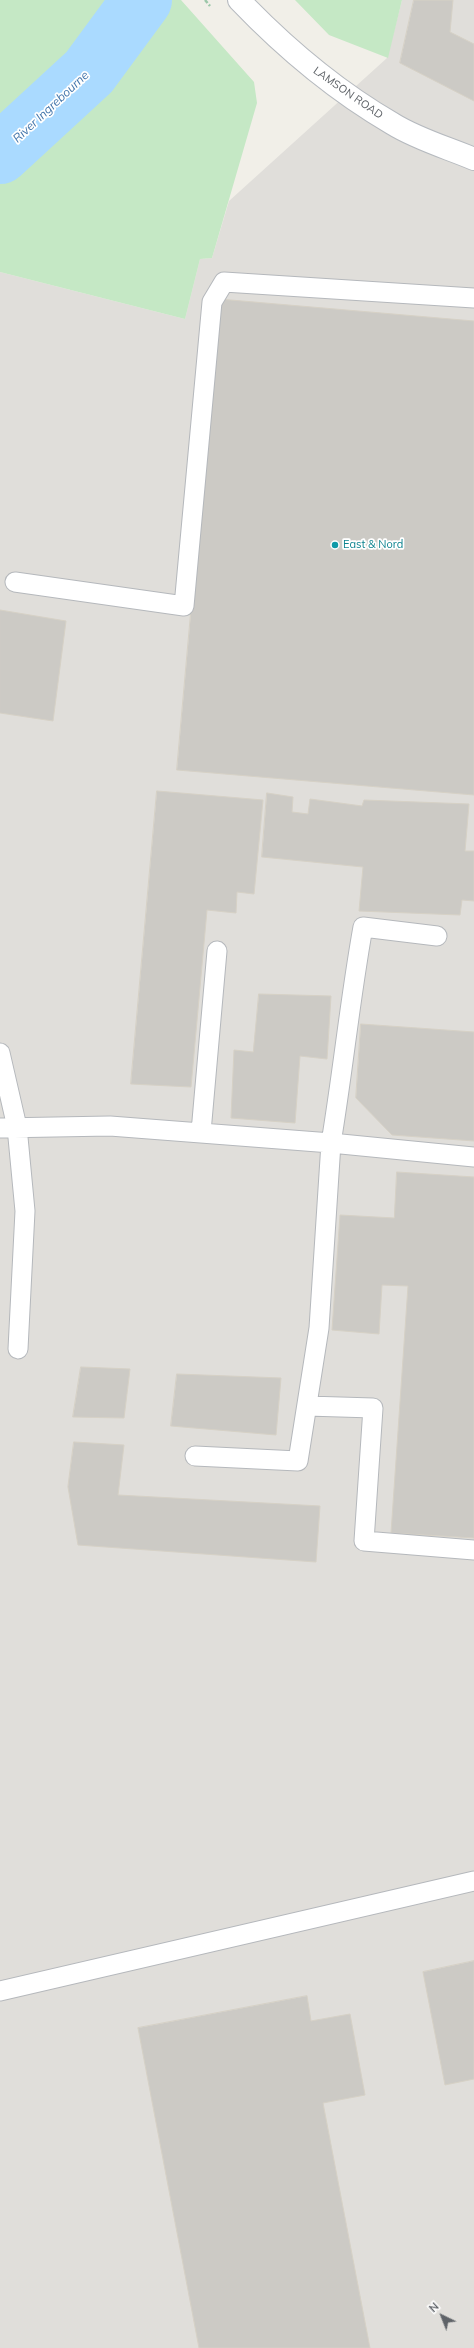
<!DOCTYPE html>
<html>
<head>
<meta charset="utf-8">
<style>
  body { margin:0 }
  #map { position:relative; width:474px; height:2348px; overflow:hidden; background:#f1efe8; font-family:Mulish,sans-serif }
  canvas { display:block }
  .north { position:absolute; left:422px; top:2296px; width:40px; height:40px; -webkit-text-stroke:3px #fff; paint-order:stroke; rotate:317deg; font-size:11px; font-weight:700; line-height:16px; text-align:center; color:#5f6368 }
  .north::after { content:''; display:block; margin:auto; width:14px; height:18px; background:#5f6368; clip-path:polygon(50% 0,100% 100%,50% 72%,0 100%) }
</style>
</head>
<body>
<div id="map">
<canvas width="474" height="2348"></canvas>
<div class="north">N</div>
</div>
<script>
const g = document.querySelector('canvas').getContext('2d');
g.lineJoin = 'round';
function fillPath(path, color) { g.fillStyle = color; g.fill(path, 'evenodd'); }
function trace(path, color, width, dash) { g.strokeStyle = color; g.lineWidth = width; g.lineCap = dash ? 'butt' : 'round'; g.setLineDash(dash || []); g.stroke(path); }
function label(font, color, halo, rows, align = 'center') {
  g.font = font + ' Mulish,sans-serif'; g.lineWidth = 3.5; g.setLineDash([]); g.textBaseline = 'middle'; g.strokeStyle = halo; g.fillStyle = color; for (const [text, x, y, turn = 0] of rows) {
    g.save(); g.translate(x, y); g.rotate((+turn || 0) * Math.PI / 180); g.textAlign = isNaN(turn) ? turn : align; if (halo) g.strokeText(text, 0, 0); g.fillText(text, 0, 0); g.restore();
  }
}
fillPath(new Path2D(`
  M402,0H474V2348H0V272L185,319L200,259L212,258L229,201L387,58Z`), '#e0deda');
fillPath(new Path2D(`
  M0,0H181L254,82L257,103L212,258L200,259L185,319L0,272Z
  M295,0H402L388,58L329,35Z`), '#c5e8c5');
trace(new Path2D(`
  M0,154L89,72L142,0`), '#aadaff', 60);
const building = new Path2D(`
  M414,0H453L450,32L474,44V101L400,63Z
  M219,299L474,321V795L177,770Z
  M0,610L66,621L53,721L0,713Z
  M157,791L263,800L254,894L237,892L236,913L207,910L191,1087L131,1084Z
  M267,793L293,797L292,812L308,814L310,799L362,806L364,800L469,804L465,851H474V901L462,900L460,915L359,911L363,867L262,857Z
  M259,994L331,996L327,1059L300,1056L295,1123L231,1118L234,1050L253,1052Z
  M361,1024L474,1032V1141L392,1135L356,1098Z
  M397,1172L474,1177V1538L391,1533L408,1286L382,1285L379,1334L332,1330L340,1215L394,1218Z
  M81,1367L130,1369L124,1418L73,1417Z
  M177,1374L281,1378L276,1435L171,1426Z
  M74,1442L124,1445L118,1495L320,1506L316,1562L78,1545L68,1487Z
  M474,1961V2079L445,2085L423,1972Z
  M307,1996L311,2021L350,2014L365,2095L323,2103L370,2348H199L138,2028Z`);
fillPath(building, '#cccac5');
trace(building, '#d6d1c6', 1);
const lane = new Path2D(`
  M15,582L184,606L212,302L224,282L474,298
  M0,1053L17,1127L25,1211L18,1349
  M0,1128L110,1126L331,1143C343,1071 350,999 363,927L437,936
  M201,1132L217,951
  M307,1406L373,1408L364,1541L474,1550
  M195,1456L298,1461L319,1328L331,1143L474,1157
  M0,1991L474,1881`);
const secondary = new Path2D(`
  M239,0C284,47 336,91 393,124C417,139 448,148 474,159`);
trace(lane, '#b5b8bc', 21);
trace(secondary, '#b6babf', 24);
trace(new Path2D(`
  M205,0L210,6`), '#9cc7a9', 2.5, [4, 2]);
trace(lane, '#fff', 19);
trace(secondary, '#fff', 22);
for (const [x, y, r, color] of [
  [335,545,4,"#0f9aa8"]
]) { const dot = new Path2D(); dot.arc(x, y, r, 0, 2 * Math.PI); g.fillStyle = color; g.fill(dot); trace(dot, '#fff', 1.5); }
label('11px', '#5f6368', '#fff', [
  ["LAMSON ROAD",348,93,35]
]);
label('11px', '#0d838f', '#fff', [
  ["East & Nord",343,545]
], 'left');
label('italic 12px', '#4174aa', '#fff', [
  ["River Ingrebourne",51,107,-43]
]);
</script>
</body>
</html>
